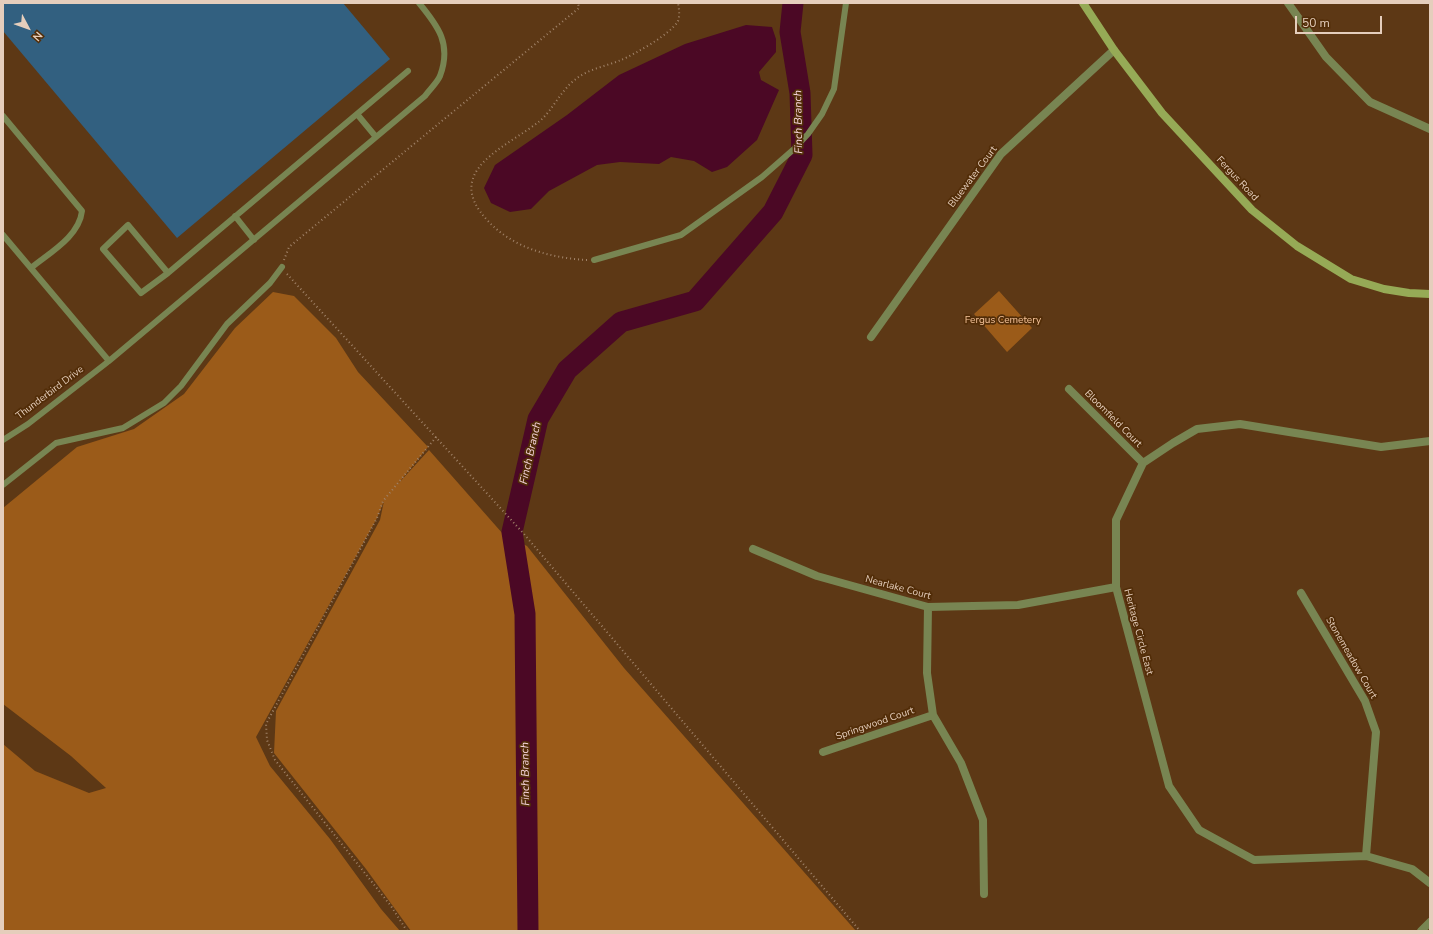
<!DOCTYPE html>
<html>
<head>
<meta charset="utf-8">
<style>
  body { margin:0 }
  #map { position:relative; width:1433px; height:934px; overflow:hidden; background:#5d3815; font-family:"Nunito Sans",sans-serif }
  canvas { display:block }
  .frame { position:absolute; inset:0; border:4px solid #e5cebc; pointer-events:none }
  .north { position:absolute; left:8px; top:8px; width:40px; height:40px; -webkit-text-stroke:3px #522d08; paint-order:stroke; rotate:131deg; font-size:11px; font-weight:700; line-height:16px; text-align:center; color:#e5cebc }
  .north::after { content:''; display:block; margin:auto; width:14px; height:18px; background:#e5cebc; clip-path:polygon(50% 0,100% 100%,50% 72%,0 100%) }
  .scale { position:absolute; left:1295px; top:16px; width:87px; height:18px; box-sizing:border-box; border:2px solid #e5cebc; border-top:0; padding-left:5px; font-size:12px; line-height:14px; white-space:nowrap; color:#e5cebc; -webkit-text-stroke:3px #522d08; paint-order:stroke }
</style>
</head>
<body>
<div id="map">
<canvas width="1433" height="934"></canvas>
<div class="frame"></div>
<div class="north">N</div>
<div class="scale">50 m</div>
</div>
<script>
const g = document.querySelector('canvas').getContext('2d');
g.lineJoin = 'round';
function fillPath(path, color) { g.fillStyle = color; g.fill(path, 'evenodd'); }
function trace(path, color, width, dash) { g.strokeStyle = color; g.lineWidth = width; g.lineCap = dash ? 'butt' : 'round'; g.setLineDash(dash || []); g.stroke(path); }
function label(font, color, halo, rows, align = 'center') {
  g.font = font + ' "Nunito Sans",sans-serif'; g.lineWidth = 3.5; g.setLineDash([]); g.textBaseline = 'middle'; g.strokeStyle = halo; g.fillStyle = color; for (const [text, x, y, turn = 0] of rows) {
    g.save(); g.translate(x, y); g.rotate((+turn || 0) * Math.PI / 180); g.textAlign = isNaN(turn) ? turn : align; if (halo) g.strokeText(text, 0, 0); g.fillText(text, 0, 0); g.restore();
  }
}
fillPath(new Path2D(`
  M999,291L1032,328L1007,352L974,314Z
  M273,292L294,296L336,338L358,372L428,447L397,485L429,450L503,534L527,546L624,668L856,931H411L366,869L274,753L276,711L380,520L384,501L377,518L256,737L270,766L330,839L381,909L400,931H3V744L35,771L89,793L106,788L71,756L3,704V508L77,447L134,429L184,394L235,328Z`), '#9b5b19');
fillPath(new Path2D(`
  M746,25L772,27L776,39V52L759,72L761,80L779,90L757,140L727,167L712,172L694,161L671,157L659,164L620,162L597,165L549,191L531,209L510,212L491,203L484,188L495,165L567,115L619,75L685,44Z`), '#4b0825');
trace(new Path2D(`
  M528,931L525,614L512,532L538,419L567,370L621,322L695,301L773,212L802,155L800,93L790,32L793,3`), '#4b0825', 21);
fillPath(new Path2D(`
  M3,3H343L390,59L177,238L3,31Z`), '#326080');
trace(new Path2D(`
  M284,260L289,247L579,8L578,3
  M587,260C551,258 513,248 488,221C440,170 508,147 541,120C554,108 561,90 576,79C588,69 607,66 621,60C635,54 671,34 678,21C680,15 679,9 678,3
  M287,274L524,534L860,931
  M407,931L391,906L275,760L267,740L266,724L377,518L383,501L437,436`), '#a18369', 2, [1, 3]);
trace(new Path2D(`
  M357,114L376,137
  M3,116L82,211C79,237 49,253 31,268
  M235,216L254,240
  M3,235L109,361L425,96C429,90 437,83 440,76C452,44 438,26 419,3
  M594,260L681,235L762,177L794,149L808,134L822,114L834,89L846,3
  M168,273L128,225L103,249L141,293L168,273L408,71
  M3,440L28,424L109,361
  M3,485L56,443L123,428L164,403L181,386L227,324L270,283L282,267`), '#788552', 6);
trace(new Path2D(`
  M1288,3L1326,57L1370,102L1430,129
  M871,337L1001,154L1114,50
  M1069,389L1143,463
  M1430,441L1381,447L1240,424L1197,429L1173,443L1143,463L1116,520V587L1169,786L1199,830L1254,860L1366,856L1412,869L1430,883
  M753,549L817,576L928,607L1018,605L1116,587
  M1301,593L1365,701L1376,732L1366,856
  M928,607L927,673L933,715L961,763L983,820L984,894
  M823,752L933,715
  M1421,931L1430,922`), '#788552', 8);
trace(new Path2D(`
  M1083,3L1114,50L1162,113L1252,210L1297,246L1351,279L1384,289L1409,293L1430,294`), '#96aa56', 8);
label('10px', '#e5cebc', '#522d08', [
  ["Bluewater Court",973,177,-53],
  ["Fergus Road",1237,179,47],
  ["Thunderbird Drive",50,393,-37],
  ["Bloomfield Court",1113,419,45],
  ["Nearlake Court",898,588,15],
  ["Heritage Circle East",1138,632,75],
  ["Stonemeadow Court",1351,658,60],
  ["Springwood Court",875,724,-19]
]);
label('10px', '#f5c39a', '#522d08', [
  ["Fergus Cemetery",1003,321]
]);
label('italic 11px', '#f9d7e0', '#522d08', [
  ["Finch Branch",799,122,-91],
  ["Finch Branch",531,453,-77],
  ["Finch Branch",526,774,-91]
]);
</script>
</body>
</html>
